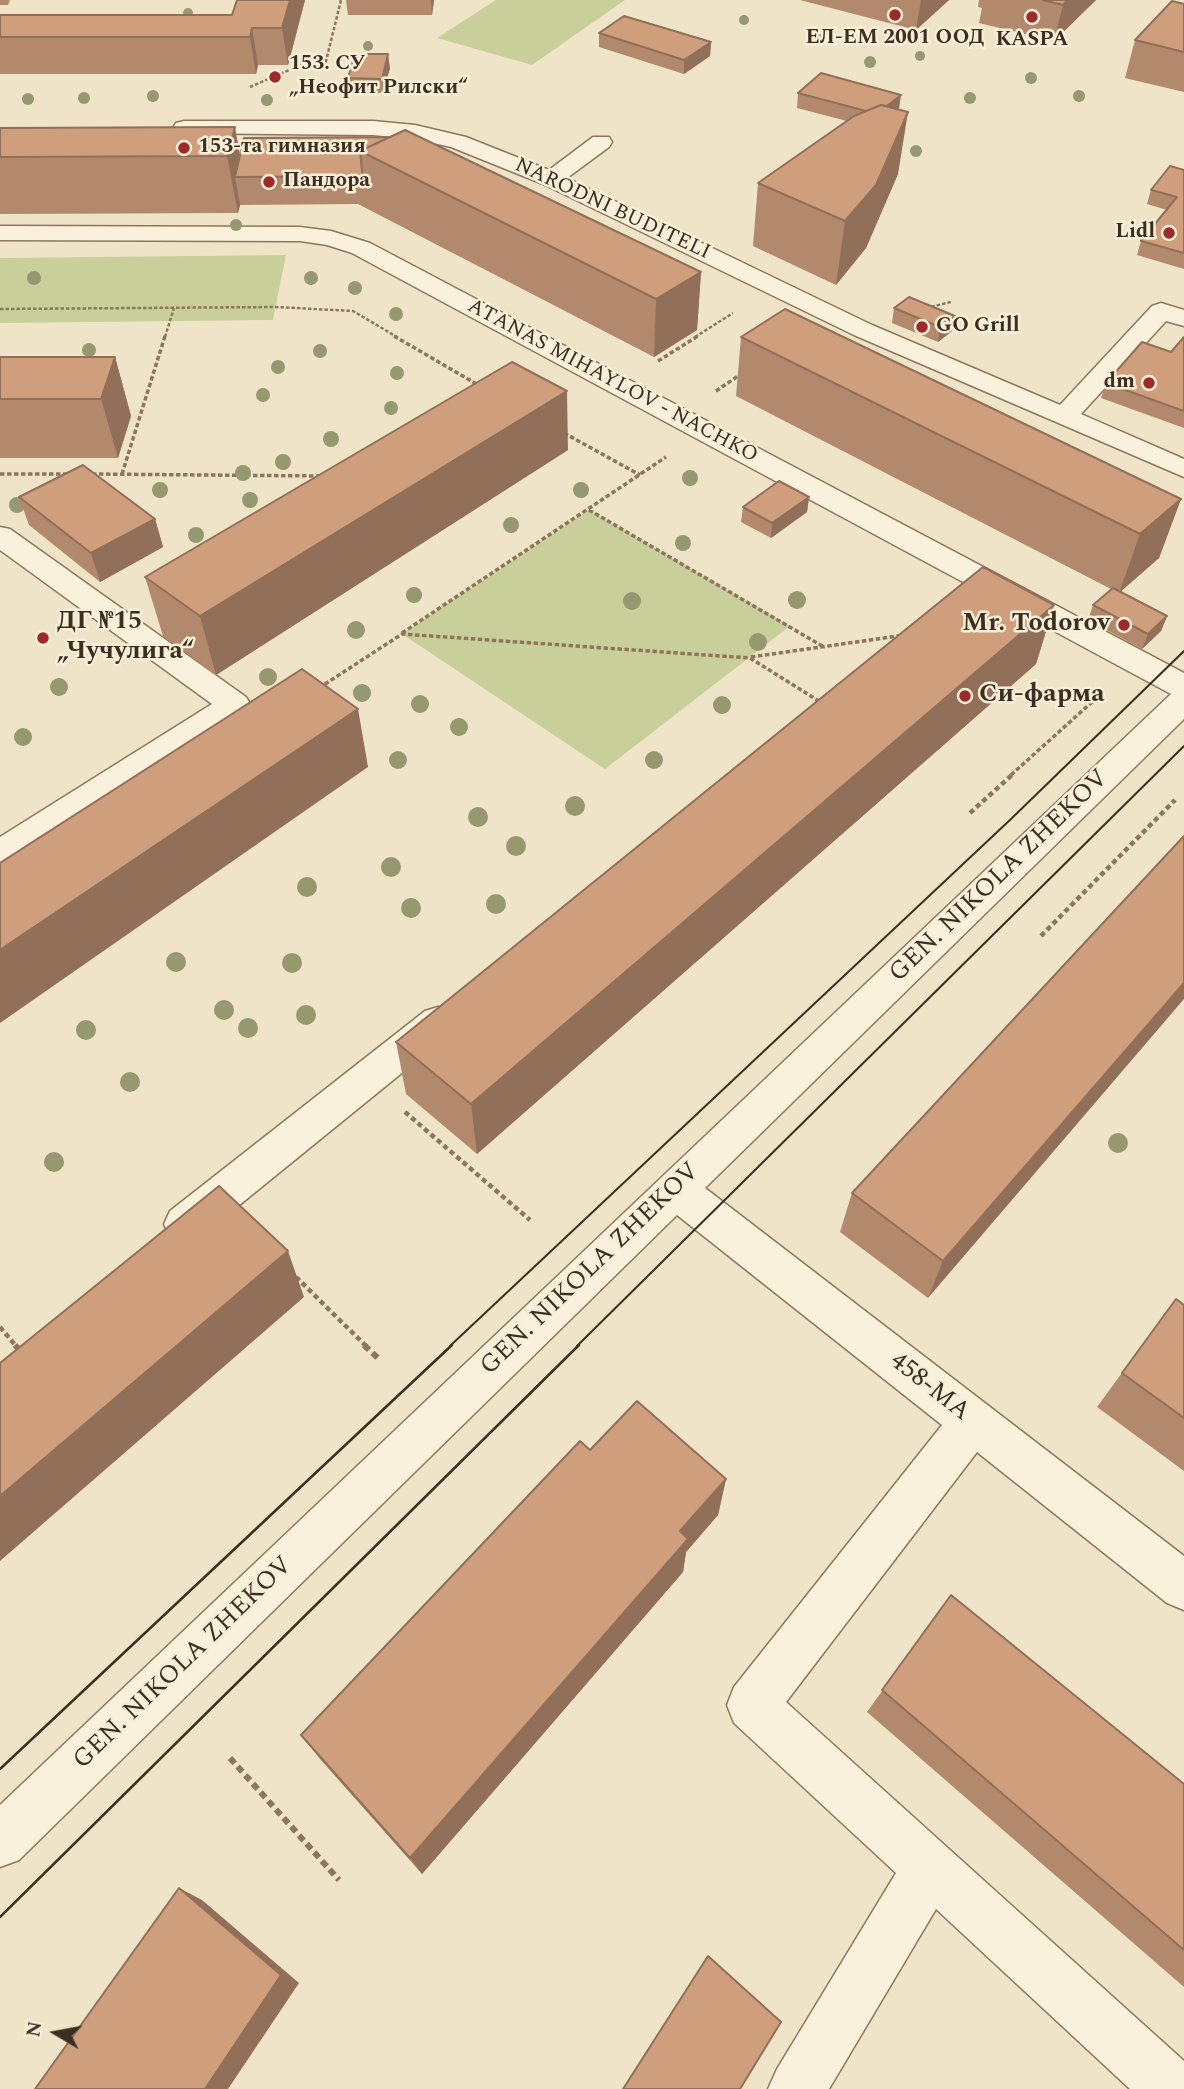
<!DOCTYPE html>
<html>
<head>
<meta charset="utf-8">
<style>
  body { margin:0 }
  #map { position:relative; width:1184px; height:2089px; overflow:hidden; background:#f0e4c8; font-family:Spectral,serif }
  canvas { display:block }
  .north { position:absolute; left:21px; top:1998px; width:70px; height:70px; -webkit-text-stroke:5px #f7eed8; paint-order:stroke; rotate:280deg; font-size:19px; font-weight:700; line-height:28px; text-align:center; color:#3d2e20 }
  .north::after { content:''; display:block; margin:auto; width:24px; height:32px; background:#3d2e20; clip-path:polygon(50% 0,100% 100%,50% 72%,0 100%) }
</style>
</head>
<body>
<div id="map">
<canvas width="1184" height="2089"></canvas>
<div class="north">N</div>
</div>
<script>
const g = document.querySelector('canvas').getContext('2d');
g.lineJoin = 'round';
function fillPath(path, color) { g.fillStyle = color; g.fill(path, 'evenodd'); }
function trace(path, color, width, dash) { g.strokeStyle = color; g.lineWidth = width; g.lineCap = dash ? 'butt' : 'round'; g.setLineDash(dash || []); g.stroke(path); }
function label(font, color, halo, rows, align = 'center') {
  g.font = font + ' Spectral,serif'; g.lineWidth = 5; g.setLineDash([]); g.textBaseline = 'middle'; g.strokeStyle = halo; g.fillStyle = color; for (const [text, x, y, turn = 0] of rows) {
    g.save(); g.translate(x, y); g.rotate((+turn || 0) * Math.PI / 180); g.textAlign = isNaN(turn) ? turn : align; if (halo) g.strokeText(text, 0, 0); g.fillText(text, 0, 0); g.restore();
  }
}
fillPath(new Path2D(`
  M496,0H625L532,65L437,38Z
  M286,255L273,320L0,323V258Z
  M589,510L790,626L605,769L402,634Z`), '#c9cf9b');
const minor = new Path2D(`
  M184,121H373L415,125L466,137L549,170L593,137H609L612,142L609,147L567,178L872,325L1060,405L1152,306L1161,303L1184,310V326L1166,321L1081,414L1184,459V477L854,335L543,184L451,147L415,139L373,135L176,133L173,128L176,123Z
  M0,226L300,227L331,231L370,243L1184,673V719L705,1188L1184,1556V1610L1167,1603L977,1452L786,1702L1184,2061V2089H1130L936,1909L829,2089H768L777,2069L896,1873L734,1723L727,1705L734,1687L942,1425L677,1215L19,1860L0,1867V1805L1171,694L352,253L327,245L300,241L0,240Z
  M0,527L10,529L246,697L251,705L246,713L12,863L0,867V837L212,704L0,550Z
  M438,1007L451,1011L457,1022L451,1033L200,1237L185,1243L170,1237L164,1224L170,1211L425,1011Z`);
trace(minor, '#8d765c', 3);
trace(new Path2D(`
  M250,87L303,64L325,65L341,0
  M926,308L951,302
  M0,309L276,307L353,311L397,337
  M165,337L174,308
  M695,337L733,313`), '#8d765c', 2.5, [3.5, 2]);
trace(new Path2D(`
  M394,336L480,386
  M658,361L698,336
  M716,391L741,374
  M564,433L640,475
  M0,474H69
  M92,474L321,476
  M122,474L165,336
  M589,510L824,647
  M402,633L666,457
  M751,657L905,635
  M319,688L402,634L750,658L822,703
  M1011,775L1102,693`), '#8d765c', 3.5, [4.5, 2.5]);
trace(new Path2D(`
  M970,813L1013,774
  M1041,936L1175,800
  M405,1112L530,1220
  M296,1277L366,1346
  M0,1327L16,1346`), '#8d765c', 4.5, [5, 3.5]);
trace(new Path2D(`
  M15,1345L22,1353
  M364,1345L380,1360
  M230,1758L339,1880`), '#8d765c', 6, [7, 4.5]);
fillPath(minor, '#faf1dc');
trace(new Path2D(`
  M450,1346L1011,819L1184,651
  M577,1346L1184,746`), '#3d2e20', 2);
trace(new Path2D(`
  M0,1769L452,1345
  M0,1917L579,1345`), '#3d2e20', 2.5);
g.fillStyle = '#96986f';
for (const [x, y, r] of [
  [188,13,5],
  [744,20,5],
  [818,38,5],
  [368,46,5],
  [920,56,5],
  [870,62,6],
  [1031,78,6],
  [153,96,6],
  [1079,96,6],
  [84,98,6],
  [970,98,6],
  [28,99,6],
  [267,100,6],
  [916,151,6],
  [236,225,6],
  [34,278,7],
  [311,278,7],
  [355,288,7],
  [396,314,7],
  [89,350,7],
  [320,351,7],
  [278,367,7],
  [397,373,7],
  [263,395,7],
  [391,408,7],
  [331,439,8],
  [283,462,8],
  [243,473,8],
  [690,478,8],
  [160,490,8],
  [581,490,8],
  [250,500,8],
  [17,505,8],
  [511,525,8],
  [196,535,8],
  [683,543,8],
  [414,595,8],
  [797,600,9],
  [632,601,9],
  [356,630,9],
  [758,642,9],
  [268,677,9],
  [59,687,9],
  [362,693,9],
  [420,704,9],
  [722,705,9],
  [459,727,9],
  [23,737,9],
  [398,760,9],
  [654,760,9],
  [575,806,10],
  [478,817,10],
  [516,846,10],
  [391,867,10],
  [307,887,10],
  [496,904,10],
  [411,908,10],
  [176,962,10],
  [292,963,10],
  [224,1010,10],
  [306,1015,10],
  [248,1028,10],
  [86,1030,10],
  [130,1082,10],
  [1118,1143,10],
  [54,1162,10]
]) { g.beginPath(); g.arc(x, y, r, 0, 2 * Math.PI); g.fill(); }
fillPath(new Path2D(`
  M0,0H10L8,5H0Z
  M305,0L288,65H258L256,74H0V37L232,15Z
  M346,0H434L432,15H348Z
  M800,0H949L916,30Z
  M979,0H1096L1054,41L979,23L982,8L978,7Z
  M1184,4V92L1125,78L1135,40Z
  M599,33L711,42L710,56L684,74L599,47Z
  M390,68L383,93L349,92L348,78Z
  M798,93L899,109L898,174L866,248L836,285L753,246L758,183L847,121L797,108Z
  M0,128L240,155L390,137L701,272L697,330L654,357L358,204L240,205L238,213L0,214Z
  M1184,170V269L1137,255L1141,241L1167,210L1147,204L1151,190Z
  M894,308L955,316L952,331L938,342L892,323Z
  M741,337L1181,499L1159,558L1120,592L1167,616L1161,631L1142,649L1088,620L1093,605L1111,589L736,396Z
  M1184,337V428L1101,398L1106,383L1171,352Z
  M0,357H115L131,416L118,458H0Z
  M568,450L216,675L163,636L145,577Z
  M19,497L155,519L163,547L100,582L29,525Z
  M809,497L807,512L771,538L741,522L743,507Z
  M1054,605L1036,664L477,1154L406,1094L396,1042Z
  M1184,836L928,1298L840,1232L852,1193Z
  M1176,1299L1184,1305V1471L1097,1407Z
  M590,1450L726,1479L718,1515L686,1552L683,1572L422,1874L320,1759L301,1735Z
  M951,1595L1184,1784V1987L867,1712Z`), '#b2896c');
fillPath(new Path2D(`
  M290,0H305L288,65L282,28Z
  M431,0H434L432,15Z
  M921,0H949L916,30Z
  M1067,0H1096L1054,41L1063,5Z
  M252,28L258,65L256,74L250,37Z
  M711,42L710,56L684,74V60Z
  M388,54L390,68L383,93L382,79Z
  M901,95L899,109L878,114Z
  M908,112L898,174L866,248L836,285L845,221Z
  M235,127L244,177H235L240,205L238,213L227,156Z
  M701,272L697,330L654,357L656,299Z
  M955,316L952,331L938,342L940,327Z
  M115,357L131,416L118,458L101,399Z
  M567,391L568,450L216,675L200,616Z
  M809,497L807,512L771,538L772,523Z
  M1181,499L1159,558L1119,593L1140,534Z
  M155,519L163,547L100,582L91,553Z
  M1054,605L1036,664L477,1154L471,1104Z
  M1167,616L1161,631L1142,649L1148,634Z
  M358,709L368,767L0,1023V950Z
  M1184,983V999L928,1298L943,1261Z
  M288,1251L304,1297L0,1561V1496Z
  M726,1479L718,1515L686,1552L683,1572L422,1874L410,1858L680,1531Z
  M179,1888L202,1900L299,1983L228,2089H205Z`), '#916f58');
const building = new Path2D(`
  M237,0H290L282,28H252L250,37H0V15H232Z
  M1043,0H1067L1063,5Z
  M1172,1L1184,4V52L1135,40Z
  M624,16L711,42L684,60L599,33Z
  M355,54H388L382,79L348,78Z
  M821,73L901,95L887,106L881,105L866,111L798,93Z
  M881,105L908,112L876,185L845,221L758,183L854,116Z
  M235,127L227,156L0,157V128Z
  M405,130L701,272L656,299L360,151Z
  M390,137L360,151L363,180L355,176L235,177L244,138Z
  M1170,166L1184,170V253L1141,241L1177,197L1151,190Z
  M909,297L955,316L940,327L894,308Z
  M785,309L1181,499L1140,534L741,337Z
  M1184,337V411L1106,383L1142,342L1171,352Z
  M0,357H115L101,399H0Z
  M512,362L567,391L200,616L145,577Z
  M83,465L155,519L91,553L19,497Z
  M779,481L809,497L772,523L743,507Z
  M983,567L1054,605L471,1104L396,1042Z
  M1113,588L1167,616L1148,634L1093,605Z
  M302,669L358,709L0,950V863Z
  M1184,836V983L943,1261L852,1193Z
  M219,1186L288,1251L0,1496V1363Z
  M1176,1299L1184,1305V1418L1122,1373Z
  M637,1401L726,1479L680,1531L688,1539L410,1858L301,1735L580,1441L590,1450Z
  M951,1595L1184,1784V1950L882,1690Z
  M179,1888L281,1975L205,2089H35Z
  M708,1956L781,2022L740,2089H623Z`);
fillPath(building, '#cf9f7d');
trace(building, '#916f58', 2);
for (const [x, y, r, color] of [
  [895,15,7,"#9e2a2b"],
  [1032,17,7,"#9e2a2b"],
  [275,77,7,"#9e2a2b"],
  [184,148,7,"#9e2a2b"],
  [269,182,7,"#9e2a2b"],
  [1169,233,7,"#9e2a2b"],
  [922,327,7,"#9e2a2b"],
  [1149,383,7,"#9e2a2b"],
  [1124,625,7,"#9e2a2b"],
  [43,638,7,"#9e2a2b"],
  [965,696,7,"#9e2a2b"]
]) { const dot = new Path2D(); dot.arc(x, y, r, 0, 2 * Math.PI); g.fillStyle = color; g.fill(dot); trace(dot, '#f7eed8', 2.5); }
label('bold 21px', '#3d2e20', '#f7eed8', [
  ["ЕЛ-ЕМ 2001 ООД",895,39,"center"],
  ["KASPA",1032,41,"center"],
  ["153. СУ",289,65],
  ["„Неофит Рилски“",289,89],
  ["153-та гимназия",198,148],
  ["Пандора",283,182],
  ["Lidl",1155,233,"right"],
  ["GO Grill",936,327],
  ["dm",1135,383,"right"]
], 'left');
label('21px', '#3d2e20', '#f7eed8', [
  ["NARODNI BUDITELI",612,210,25],
  ["ATANAS MIHAYLOV - NACHKO",612,382,28]
]);
label('bold 26px', '#3d2e20', '#f7eed8', [
  ["ДГ №15",57,623],
  ["„Чучулига“",57,653],
  ["Mr. Todorov",1110,625,"right"],
  ["Си-фарма",979,696]
], 'left');
label('26px', '#3d2e20', '#f7eed8', [
  ["GEN. NIKOLA ZHEKOV",1000,877,-44],
  ["GEN. NIKOLA ZHEKOV",591,1270,-44],
  ["458-МА",929,1388,38],
  ["GEN. NIKOLA ZHEKOV",184,1664,-44]
]);
</script>
</body>
</html>
